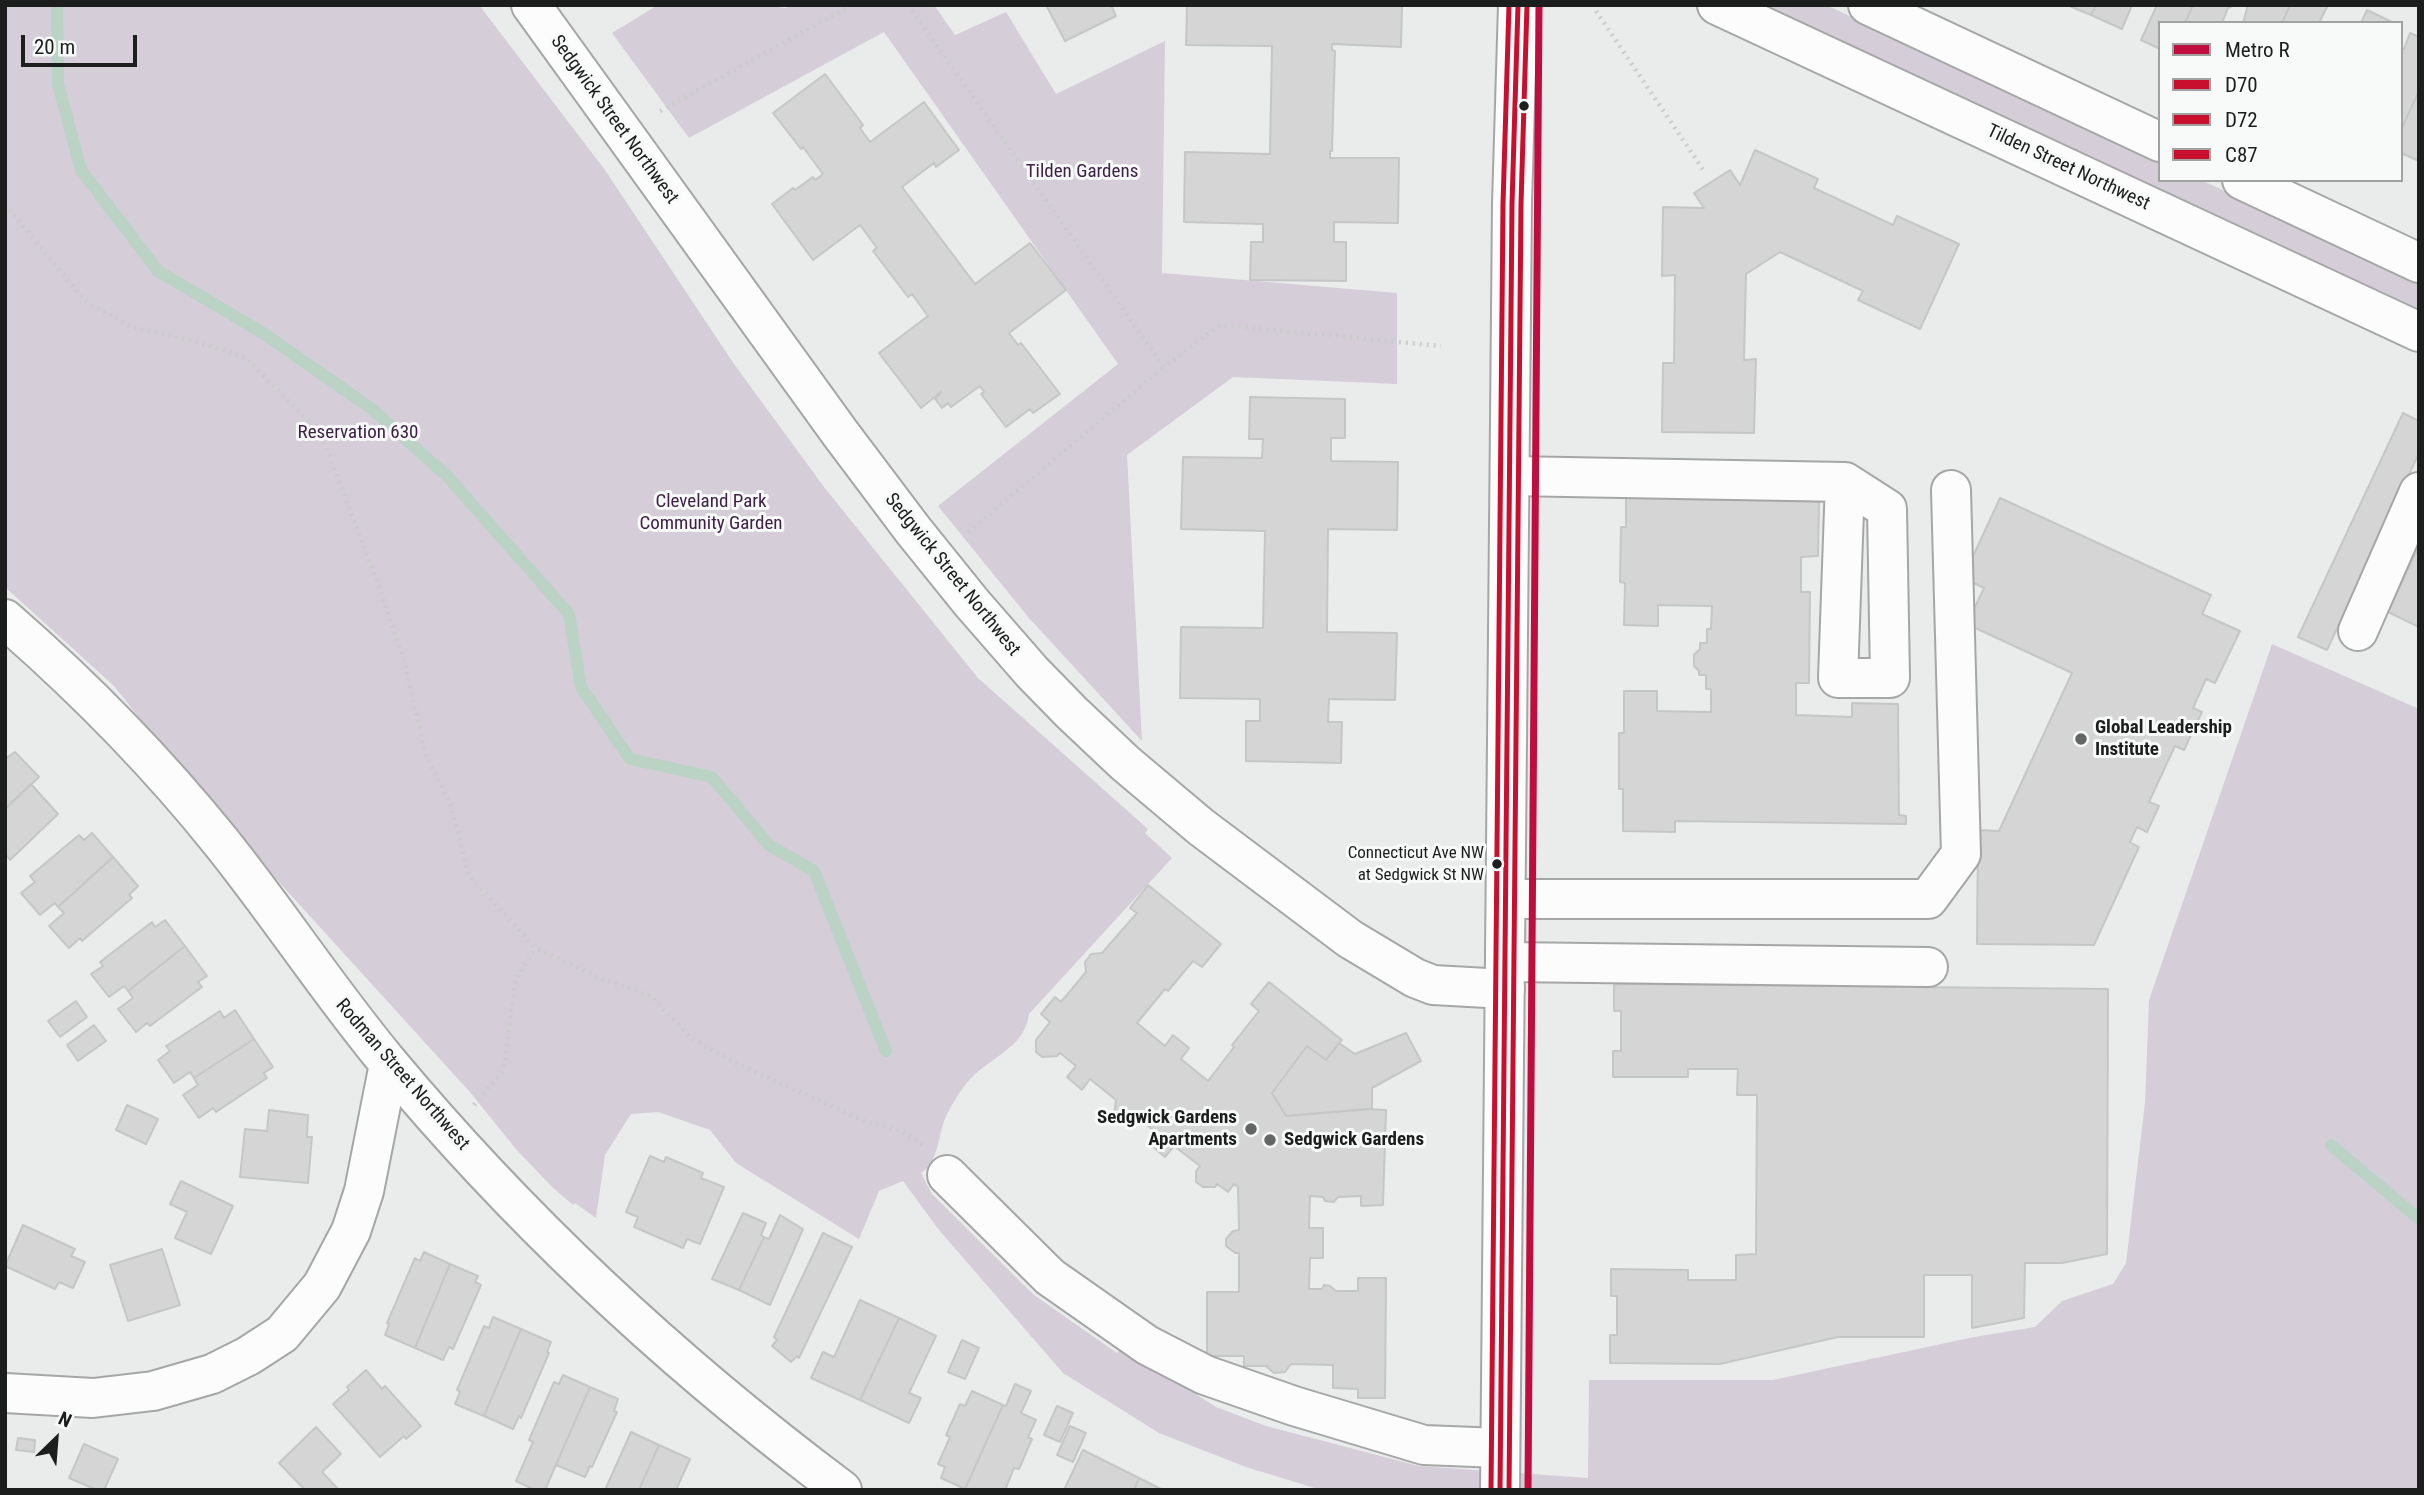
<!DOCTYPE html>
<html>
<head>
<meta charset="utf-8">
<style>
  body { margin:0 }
  #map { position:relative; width:2424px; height:1495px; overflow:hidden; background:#eaeceb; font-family:"Roboto Condensed",sans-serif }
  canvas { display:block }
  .frame { position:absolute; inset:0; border:7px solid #1c1d1d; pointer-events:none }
  .legend { position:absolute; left:2158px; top:21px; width:245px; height:161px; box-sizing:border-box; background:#f7faf8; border:2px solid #9fa2a0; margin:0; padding:9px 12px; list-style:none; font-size:21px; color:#1c1d1d }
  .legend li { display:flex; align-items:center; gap:14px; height:35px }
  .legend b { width:35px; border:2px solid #9fa2a0 }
  .north { position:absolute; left:21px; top:1404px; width:70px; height:70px; -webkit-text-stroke:5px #f7faf8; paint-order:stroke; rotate:25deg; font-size:19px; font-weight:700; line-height:28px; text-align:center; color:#1c1d1d }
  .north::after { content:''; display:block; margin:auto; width:24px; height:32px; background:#1c1d1d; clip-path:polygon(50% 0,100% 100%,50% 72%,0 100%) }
  .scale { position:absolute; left:21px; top:35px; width:116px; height:32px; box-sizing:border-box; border:4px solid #1c1d1d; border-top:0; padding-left:9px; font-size:21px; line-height:24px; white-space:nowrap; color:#1c1d1d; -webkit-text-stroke:5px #f7faf8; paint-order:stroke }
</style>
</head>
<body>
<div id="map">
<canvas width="2424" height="1495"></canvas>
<div class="frame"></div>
<ul class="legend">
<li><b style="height:9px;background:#bf0d3e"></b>Metro R</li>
<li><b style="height:9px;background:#c8102e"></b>D70</li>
<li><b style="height:9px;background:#c8102e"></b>D72</li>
<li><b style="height:9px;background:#c8102e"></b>C87</li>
</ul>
<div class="north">N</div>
<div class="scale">20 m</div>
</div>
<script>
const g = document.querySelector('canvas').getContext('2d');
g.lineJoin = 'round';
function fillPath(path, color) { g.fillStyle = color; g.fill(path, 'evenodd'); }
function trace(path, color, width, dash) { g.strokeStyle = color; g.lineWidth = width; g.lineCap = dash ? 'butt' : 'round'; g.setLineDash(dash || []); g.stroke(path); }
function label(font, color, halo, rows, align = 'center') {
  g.font = font + ' "Roboto Condensed",sans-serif'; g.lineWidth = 6; g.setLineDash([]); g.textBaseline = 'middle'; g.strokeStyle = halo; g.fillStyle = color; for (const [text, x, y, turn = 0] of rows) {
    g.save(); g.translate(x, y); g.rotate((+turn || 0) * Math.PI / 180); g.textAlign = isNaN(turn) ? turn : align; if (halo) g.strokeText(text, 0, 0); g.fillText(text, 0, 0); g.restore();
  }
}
fillPath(new Path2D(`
  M5,5H479L605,170L734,364L824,487L978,678L1148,829L1145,833L1172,858L1029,1014C1025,1051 982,1059 963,1088C957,1096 951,1106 946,1116C938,1134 939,1162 921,1173L932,1194L1034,1295L1117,1353L1122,1347L1216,1407L1266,1426L1419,1466L1588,1478L1589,1380H1773L1974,1337L2035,1327L2062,1301L2113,1284L2126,1263L2145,1103L2149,1000L2272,644L2419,709V1490H1321L1246,1467L1159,1433L1063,1373L939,1230L903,1181L879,1191L859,1239L736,1163L710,1130L658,1112L631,1114L605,1155L596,1218L575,1203L573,1205L552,1187L516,1149L469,1091L207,803L114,686L5,587Z
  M658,5H763L786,8L791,5H934L955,35L1006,12L1056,94L1165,41L1162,273L1397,293V384L1233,377L1127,455L1142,741L1029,618L938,506L1118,364L884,32L689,138L612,33Z
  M1724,5H1826L2160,161V180H2201L2419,282V330Z`), '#d5cdd8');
trace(new Path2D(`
  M57,5L58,84L81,170L158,271L263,333L372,409L448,477L569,614L581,687L630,759L712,777L769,845L814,871L886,1051
  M2331,1145L2419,1219`), '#bad3c5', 12);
const building = new Path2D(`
  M1046,5H1111L1116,16L1065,41Z
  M1187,5H1402L1401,47L1332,44V50L1335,51L1332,151H1330V158H1399L1398,223L1334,222V242H1346V281L1250,280L1251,242H1263V224L1184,222L1185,152L1270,154L1272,46L1186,45Z
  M2067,5H2096L2091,15Z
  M2096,5H2132L2122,29L2091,15Z
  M2157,5H2193L2185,23H2160V49L2141,40Z
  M2193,5H2235L2228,8L2222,23H2185Z
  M2248,5H2290L2282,23H2243Z
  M2290,5H2328L2319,23H2282Z
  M2367,10L2394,23H2361Z
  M2410,33L2419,37V91L2401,130V47L2404,49Z
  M825,74L863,125L860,128L870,142L924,102L959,150L936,167L934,163L902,187L975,284L1030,243L1066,290L1009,333L1018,345L1021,343L1060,394L1033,413L1030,409L1006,427L981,394L984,392L980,386L951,407L948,403L942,408L935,399L941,392L921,408L879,353L928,316L912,294L908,297L873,251L877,248L860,225L813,260L772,204L793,188L795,190L813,177L815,180L823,174L803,147L801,149L773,113Z
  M2419,91V161L2401,153V130Z
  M1755,150L1818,179L1814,188L1893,225L1897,216L1959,244L1920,329L1858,300L1863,291L1780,252L1746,274L1744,360L1756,359L1754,433L1662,432L1663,363H1674L1675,275L1662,276L1663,207L1704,208L1694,193L1730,170L1740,185Z
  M1250,397L1345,399V438H1331V461L1398,462L1397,530L1328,529L1327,632L1397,633L1395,700L1329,699L1328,722H1342L1341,763L1246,761V721H1260V699L1180,698L1181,627L1263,628L1265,531L1181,529L1183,457L1262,458L1263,439H1249Z
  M2403,413L2419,421V453L2327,650L2298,637Z
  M1626,485L1676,486V499L1819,501L1818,556L1801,557V592H1810L1809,683H1796V715L1852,717V703L1898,704L1899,815L1906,816V824L1675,821V832L1623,831V789H1619V733H1624V691H1657V711L1711,712V689H1706V675H1699V671L1694,666V655L1700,649V643H1707V629H1711L1712,606L1658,605V626L1624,625L1625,583L1620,582L1621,527H1626Z
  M2000,498L2211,595L2202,614L2240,631L2215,683L2206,679L2193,708L2202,712L2184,750L2175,746L2149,802L2159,806L2147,832L2137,827L2130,842L2139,847L2094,945L1977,944L1978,830L1999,831L2072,673L1967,624L1984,588L1963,578Z
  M2419,546V627L2388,612Z
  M15,752L39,777L5,809V759Z
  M31,784L58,814L10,860L7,856L5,858V809Z
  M92,833L113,857L58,907L55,903L40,915L21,893L35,882L30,876L79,835L84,840Z
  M113,857L138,886L129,895L132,898L82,941L80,938L69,948L49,926L64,913L58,907Z
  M1148,885L1221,944L1202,967L1193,961L1168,991L1165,989L1137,1023L1165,1046L1173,1035L1189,1048L1181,1059L1208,1081L1234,1047L1232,1045L1259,1011L1251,1004L1269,982L1342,1040L1326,1060L1307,1046L1272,1093L1286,1116L1366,1109L1386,1110L1383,1205L1361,1206V1196L1338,1197L1334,1202L1325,1201L1323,1197L1310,1196L1309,1228H1323V1258H1310L1309,1289H1322L1324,1285L1330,1286L1336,1291H1358V1278H1386L1385,1398H1358V1389L1333,1388V1365L1291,1364L1285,1372L1274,1373L1266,1366H1244V1356H1207V1292H1239V1253H1235L1226,1246V1239L1233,1231L1239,1230L1238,1187L1234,1184L1228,1192L1217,1184L1215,1187H1203L1196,1182V1171L1200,1166L1174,1146L1165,1157L1151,1145L1159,1135L1136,1116L1133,1120H1122L1114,1115L1116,1100L1090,1079L1082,1090L1067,1077L1076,1066L1060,1053L1057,1056L1042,1057L1036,1052V1040L1050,1022L1041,1014L1055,997L1061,1002L1086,972L1085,962L1091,954L1102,953L1137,913L1130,908Z
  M165,920L185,946L128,991L124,986L109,997L91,974L103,966L100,962L152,922L155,927Z
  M185,946L207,976L198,982L202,987L150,1026L147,1023L136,1032L118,1009L133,998L128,991Z
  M1614,984L2108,989L2107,1254L2062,1263H2025L2024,1318L1972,1328V1275H1924V1337H1838L1720,1364L1610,1363V1335H1617V1296H1611V1269L1688,1270V1280H1736V1255L1756,1254L1757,1095H1737L1738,1069H1688V1077H1613V1051H1621V1011H1614Z
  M76,1001L87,1017L60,1037L48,1021Z
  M235,1010L254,1039L194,1078L190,1072L174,1083L158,1060L170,1051L166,1046L220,1011L224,1018Z
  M94,1025L106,1041L78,1061L67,1045Z
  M1406,1033L1421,1061L1372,1088V1109L1286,1116L1272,1093L1307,1046L1326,1060L1339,1043L1355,1054Z
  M254,1039L273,1067L264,1073L267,1078L216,1112L213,1108L199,1118L183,1095L198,1085L194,1078Z
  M127,1105L158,1119L146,1144L116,1130Z
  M269,1110L308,1115L307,1137H312L308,1183L240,1177L245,1129L267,1131Z
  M650,1156L664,1162L666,1157L703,1173L701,1178L724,1187L700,1244L687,1239L683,1248L634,1227L638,1217L626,1212Z
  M181,1181L233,1206L211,1254L175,1238L187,1212L170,1204Z
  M743,1213L766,1223L761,1235L764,1237L739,1290L712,1279Z
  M780,1215L803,1229L770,1305L739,1290L764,1237L769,1239Z
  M23,1225L75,1249L71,1256L85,1262L73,1288L59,1282L55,1289L5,1266Z
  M823,1233L852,1247L799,1358L797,1356L791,1362L772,1346L777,1340L774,1337Z
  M162,1249L180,1305L128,1321L110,1265Z
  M424,1252L450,1264L415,1348L385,1335L389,1324L387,1323L415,1258L420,1261Z
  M450,1264L478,1276L475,1282L481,1285L453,1349L449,1347L443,1360L415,1348Z
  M860,1300L899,1318L860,1400L811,1378L823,1352L834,1357Z
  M493,1317L521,1329L484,1416L455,1404L460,1392L457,1390L484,1326L489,1328Z
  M899,1318L936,1336L909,1393L921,1398L909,1423L860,1400Z
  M521,1329L551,1342L547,1352L549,1353L521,1418L519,1416L513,1429L484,1416Z
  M962,1340L979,1348L965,1379L948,1372Z
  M366,1370L382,1389L385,1386L421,1426L406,1439L404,1436L380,1457L333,1404L349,1390L347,1387Z
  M563,1375L590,1387L545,1490H535L516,1481L533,1442L529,1440L554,1382L559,1384Z
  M1015,1384L1031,1391L1021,1413L1036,1420L1028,1437L1032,1439L1019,1469L1014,1468L1005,1490H968L965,1489L1003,1405L1006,1406Z
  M590,1387L618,1399L614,1411L617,1412L592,1467L590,1466L585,1477L556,1465Z
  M972,1391L1003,1405L965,1489L941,1478L945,1467L938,1464L950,1437L946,1435L960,1404L965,1406Z
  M1057,1406L1073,1413L1060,1442L1044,1435Z
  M1070,1426L1086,1433L1073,1462L1057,1455Z
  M316,1427L341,1454L322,1472L339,1490H305L279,1463Z
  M631,1432L659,1445L639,1490H605Z
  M18,1438L35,1440L34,1452L16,1450Z
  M84,1444L118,1459L104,1490H97L69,1478Z
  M659,1445L690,1459L676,1490H639Z
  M1083,1450L1139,1478L1134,1490H1064Z
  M1139,1478L1163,1490H1134Z`);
fillPath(building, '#d4d5d4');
trace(building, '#c5c7c6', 2);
const minor = new Path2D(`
  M531,5L840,433L913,530L971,602L1032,672L1071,712L1125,763L1201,827L1350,939L1415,978L1433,985L1505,989
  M1717,5L2419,332
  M1868,5L2160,142
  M2242,180L2419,263
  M1510,476L1845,482L1838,678H1890L1887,509L1845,482
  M5,619C83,687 156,761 221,842C278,913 328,990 386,1060C520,1221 675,1365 842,1490
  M2358,631L2419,492
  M1506,899H1928L1961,854L1951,490
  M1505,962L1928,967
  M947,1175L1050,1277L1147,1345L1205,1375L1294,1406L1424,1445L1500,1448
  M5,1393L93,1398L153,1391L212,1374L248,1356L282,1334L322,1286L351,1231L364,1191L389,1064`);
const major = new Path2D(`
  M1500,1490L1512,204L1518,5`);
trace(minor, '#a5a6a6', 42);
trace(major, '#a5a6a6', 42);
trace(new Path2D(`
  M908,5L1164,367L1220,325L1441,346
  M1596,11L1704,171
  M660,111L852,5
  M5,204L85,301L131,327L194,341L246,358L321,434L377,581L405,664L426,756L451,806L469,876L536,948L602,979L651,996L691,1038L735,1063L867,1122L899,1130L923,1145
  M968,532L1164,367
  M474,1105L503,1071L516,978L536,948`), '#cbcccc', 4.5, [2, 5]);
trace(minor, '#fcfcfc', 38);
trace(major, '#fcfcfc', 38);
trace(new Path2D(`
  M1500,1490L1512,204L1518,5`), '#c8102e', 5);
trace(new Path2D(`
  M1509,1490L1521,204L1527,5`), '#c8102e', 5);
trace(new Path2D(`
  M1491,1490L1503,204L1509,5`), '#c8102e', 5);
trace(new Path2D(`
  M1528,1490L1539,5`), '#bf0d3e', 7);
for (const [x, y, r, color] of [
  [1524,106,6,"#1c1d1d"],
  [2081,739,7,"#646565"],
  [1497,864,6,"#1c1d1d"],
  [1251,1129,7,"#646565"],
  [1270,1140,7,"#646565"]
]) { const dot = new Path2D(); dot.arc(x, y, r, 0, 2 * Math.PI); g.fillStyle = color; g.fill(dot); trace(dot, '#f7faf8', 2.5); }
label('17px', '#1c1d1d', '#f7faf8', [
  ["Connecticut Ave NW",1484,854],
  ["at Sedgwick St NW",1484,876]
], 'right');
label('19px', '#1c1d1d', '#f7faf8', [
  ["Sedgwick Street Northwest",614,120,54],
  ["Tilden Street Northwest",2068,168,25],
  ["Sedgwick Street Northwest",952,575,51],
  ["Rodman Street Northwest",402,1075,49]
]);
label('19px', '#3f2147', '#f7faf8', [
  ["Tilden Gardens",1082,172],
  ["Reservation 630",358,433],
  ["Cleveland Park",711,502],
  ["Community Garden",711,524]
]);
label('bold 19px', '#1c1d1d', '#f7faf8', [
  ["Global Leadership",2095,728],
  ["Institute",2095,750],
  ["Sedgwick Gardens",1237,1118,"right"],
  ["Apartments",1237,1140,"right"],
  ["Sedgwick Gardens",1284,1140]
], 'left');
</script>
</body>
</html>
